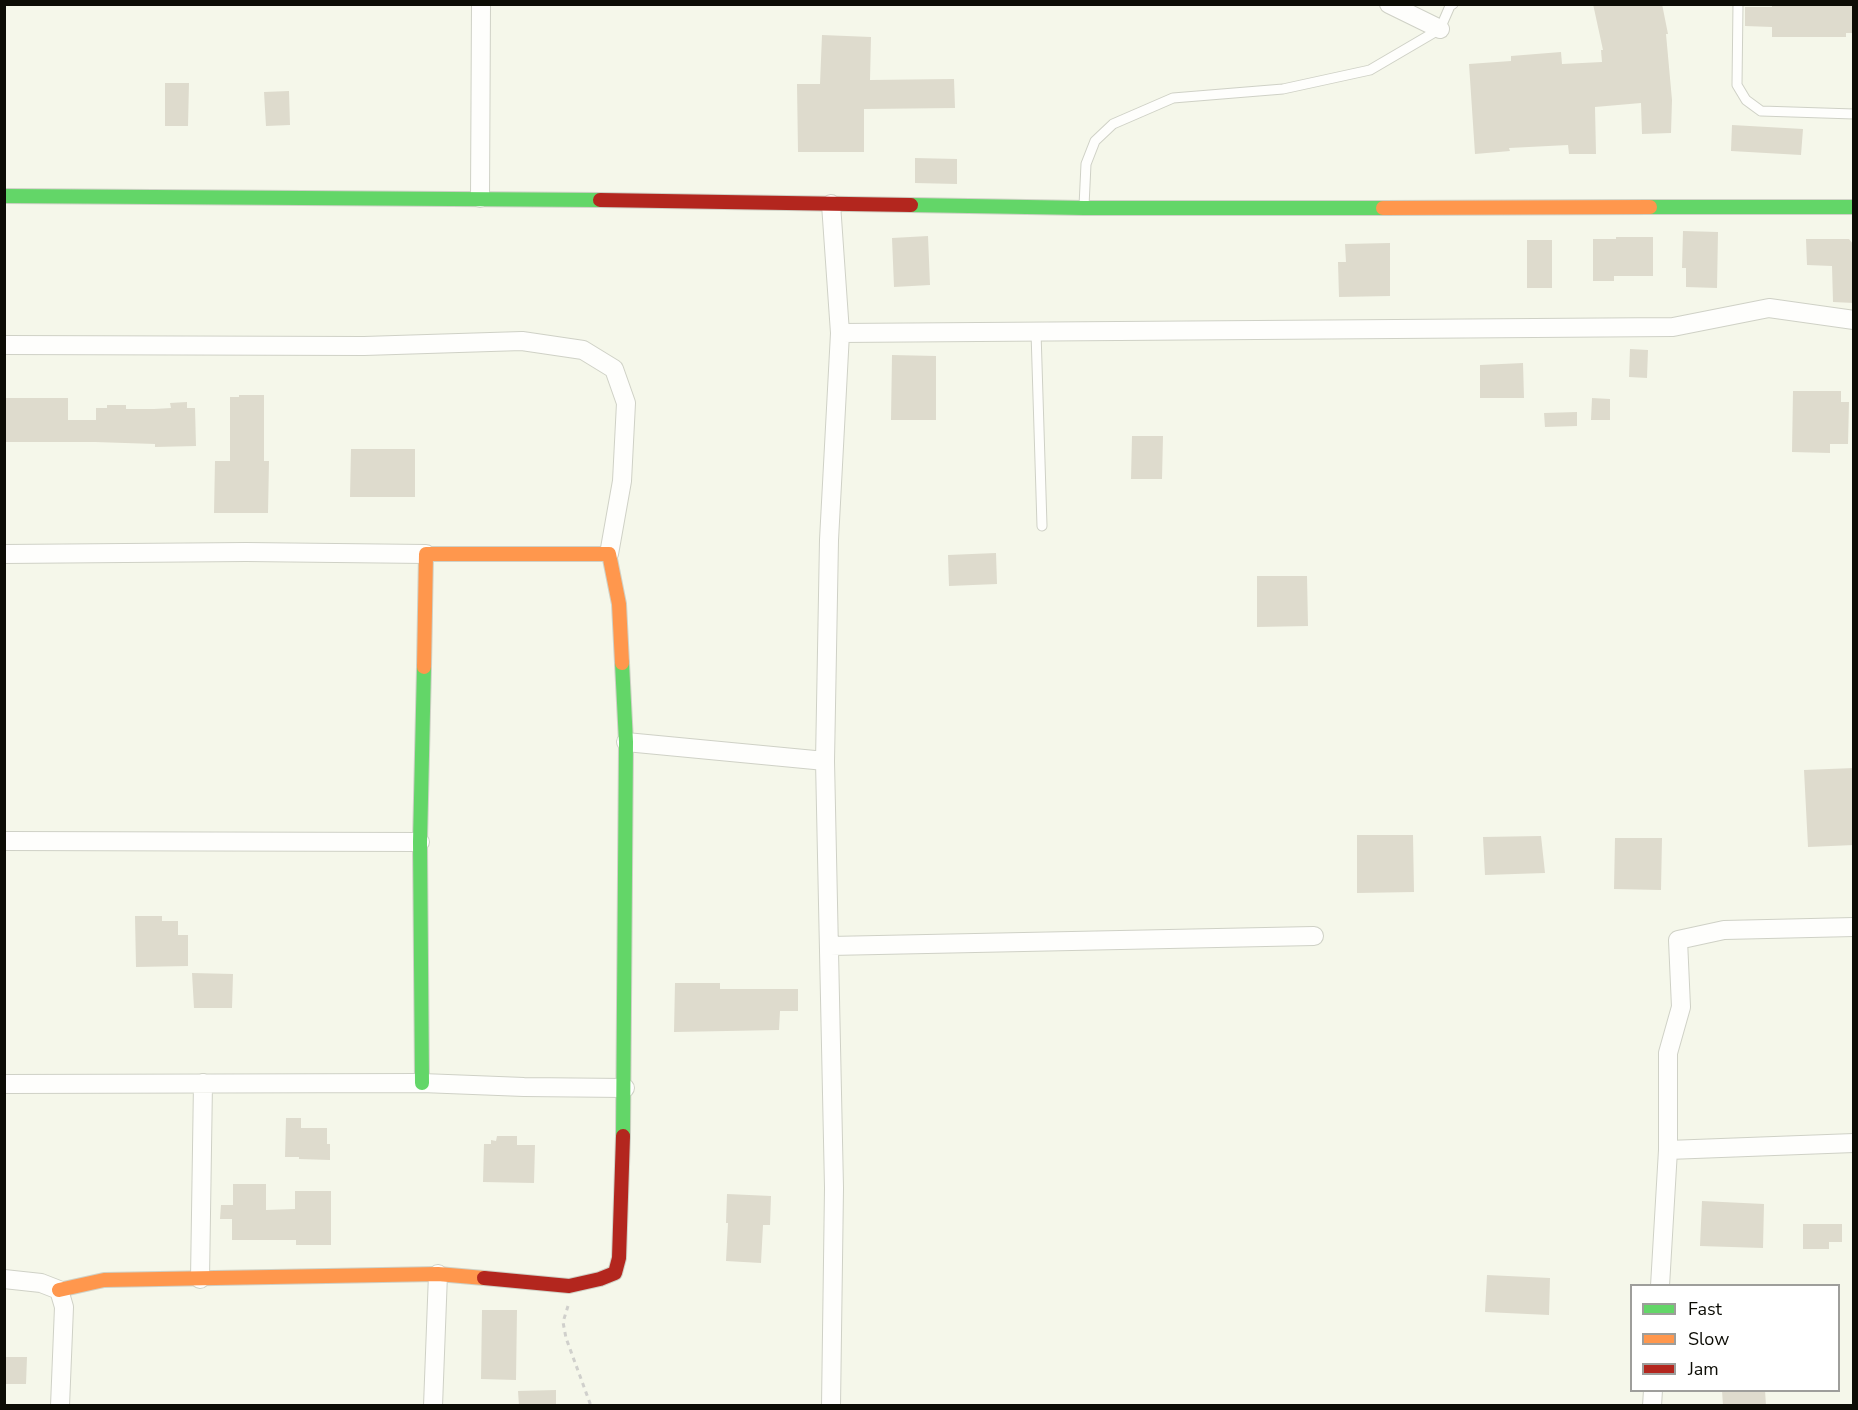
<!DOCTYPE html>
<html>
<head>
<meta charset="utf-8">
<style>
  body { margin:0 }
  #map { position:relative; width:1858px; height:1410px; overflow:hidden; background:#f5f7ea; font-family:"Nunito Sans",sans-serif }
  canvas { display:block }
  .frame { position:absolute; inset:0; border:6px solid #0c0c05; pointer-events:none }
  .legend { position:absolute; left:1630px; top:1284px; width:210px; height:108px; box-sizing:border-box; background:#fff; border:2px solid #9e9e9b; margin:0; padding:8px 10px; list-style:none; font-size:18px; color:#0c0c05 }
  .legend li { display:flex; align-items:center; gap:12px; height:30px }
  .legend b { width:30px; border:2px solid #9e9e9b }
</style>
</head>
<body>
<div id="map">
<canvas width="1858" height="1410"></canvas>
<div class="frame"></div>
<ul class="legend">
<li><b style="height:8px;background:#63d668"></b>Fast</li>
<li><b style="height:8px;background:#ff974d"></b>Slow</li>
<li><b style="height:8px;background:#b3261e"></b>Jam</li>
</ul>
</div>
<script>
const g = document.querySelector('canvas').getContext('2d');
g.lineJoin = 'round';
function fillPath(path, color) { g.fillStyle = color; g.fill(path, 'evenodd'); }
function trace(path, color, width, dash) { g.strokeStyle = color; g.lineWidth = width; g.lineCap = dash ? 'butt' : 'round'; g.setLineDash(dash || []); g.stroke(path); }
fillPath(new Path2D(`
  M1593,4H1662L1668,34H1666L1672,100L1671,133L1642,134L1641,103L1595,107L1596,154H1569L1568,145L1509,148L1510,151L1475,154L1469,64L1511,61V56L1561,52L1562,64L1602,62L1601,50H1603Z
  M1772,4H1854V33H1846V37H1772V27L1745,26V7H1772Z
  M822,35L871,37L870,80L954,79L955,108L864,109V152H798L797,84H820Z
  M165,83H189L188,126H165Z
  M289,91L290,125L266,126L264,92Z
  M1732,125L1803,129L1801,155L1731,151Z
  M915,158L957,159V184L915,183Z
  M1683,231L1718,232L1717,288L1686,287V268H1682Z
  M928,236L930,285L894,287L892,238Z
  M1616,237H1653V276H1614V281H1593V239H1616Z
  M1806,239H1849L1854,245V303L1833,302L1832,266L1807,265Z
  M1527,240H1552V288H1527Z
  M1390,243V296L1339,297L1338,262H1346L1345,244Z
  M1630,349L1648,350L1647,378L1629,377Z
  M892,355L936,356V420H891Z
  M1523,363L1524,398H1480V365Z
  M1793,391H1841V402H1849L1848,444H1830V453L1792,452Z
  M239,395H264V461H269L268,513H214L215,461H230V397H239Z
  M4,398H68V420H96V408H107V405H126V409H154L171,408L170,403L187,402V408H195L196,446L155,447V444L95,442H4Z
  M1592,398L1610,399V420H1591Z
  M1577,412V426L1545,427L1544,413Z
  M1132,436H1163L1162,479H1131Z
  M351,449H415V497H350Z
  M996,553L997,584L949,586L948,555Z
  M1257,576H1307L1308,626L1257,627Z
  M1854,768V845L1808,847L1804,770Z
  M1357,835H1413L1414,892L1357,893Z
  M1541,836L1545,873L1485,875L1483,837Z
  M1615,838H1662L1661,890L1614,889Z
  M135,916H162V921H178V935H188V966L136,967Z
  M192,973L233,974L232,1008H194Z
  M675,983H720V989H798V1011H780L779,1030L674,1032Z
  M286,1118H301V1128H327V1144H330V1160L299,1159V1157H285Z
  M497,1136H517V1145H535L534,1183L483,1182L484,1144H491V1140L496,1141Z
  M233,1184H266V1210L295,1209V1191H331V1245H296V1240H232V1219H220L221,1205H233Z
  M727,1194L771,1196L770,1225H763L761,1263L726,1261L728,1223H726Z
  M1702,1201L1764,1204L1763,1248L1700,1246Z
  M1803,1224H1842V1242H1829V1249H1803Z
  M1487,1275L1550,1278L1549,1315L1485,1312Z
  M482,1310H517L516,1380L481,1379Z
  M4,1357H27L26,1384H4Z
  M556,1390V1406H519L518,1391Z
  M1722,1390H1765L1766,1406H1723Z`), '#dedbcd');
const lane = new Path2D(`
  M1738,4L1737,85L1746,100L1761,111L1854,114
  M1084,206L1086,164L1095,141L1113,124L1173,98L1283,89L1370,70L1440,29L1450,6L1453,4
  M1036,332L1042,526`);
const street = new Path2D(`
  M1389,4L1440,29
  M480,198L481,4
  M831,204L840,333L1673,327L1769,308L1854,320
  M4,345L364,346L522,341L583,350L614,369L626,403L622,481L609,554
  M4,554L246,552L426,554
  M626,742L825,761
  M4,841L420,842
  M830,946L1314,936
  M4,1084L422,1083L524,1087L625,1088
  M1668,1150L1854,1143
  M4,1279L41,1283L59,1290L64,1307L60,1406
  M200,1279L203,1083
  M1660,1286L1668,1150V1053L1681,1007L1678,940L1724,930L1854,927
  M433,1406L438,1274
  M831,1406L834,1188L825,761L829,540L840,333
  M1652,1406L1653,1390`);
const fast = new Path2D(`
  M4,196L600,200
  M911,205L1084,208H1383
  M1650,207H1854
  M622,663L626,742L623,1136
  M422,1083L420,842L424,667`);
const slow = new Path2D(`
  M1383,208L1650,207
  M424,667L426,554H609L619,604L622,663
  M59,1290L104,1280L438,1274L484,1278`);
const jam = new Path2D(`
  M600,200L911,205
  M484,1278L569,1286L600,1279L615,1273L619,1258L623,1136`);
trace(lane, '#cfd1c6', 11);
trace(street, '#cfd1c6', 20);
trace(fast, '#cfd1c6', 16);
trace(slow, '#cfd1c6', 16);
trace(jam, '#cfd1c6', 16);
trace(new Path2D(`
  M568,1306L563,1322L566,1338L591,1406`), '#d0d0cc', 3, [4.5, 4.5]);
trace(lane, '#fefefc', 9);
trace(street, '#fefefc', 18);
trace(fast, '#63d668', 14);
trace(slow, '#ff974d', 14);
trace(jam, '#b3261e', 14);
</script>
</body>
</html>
